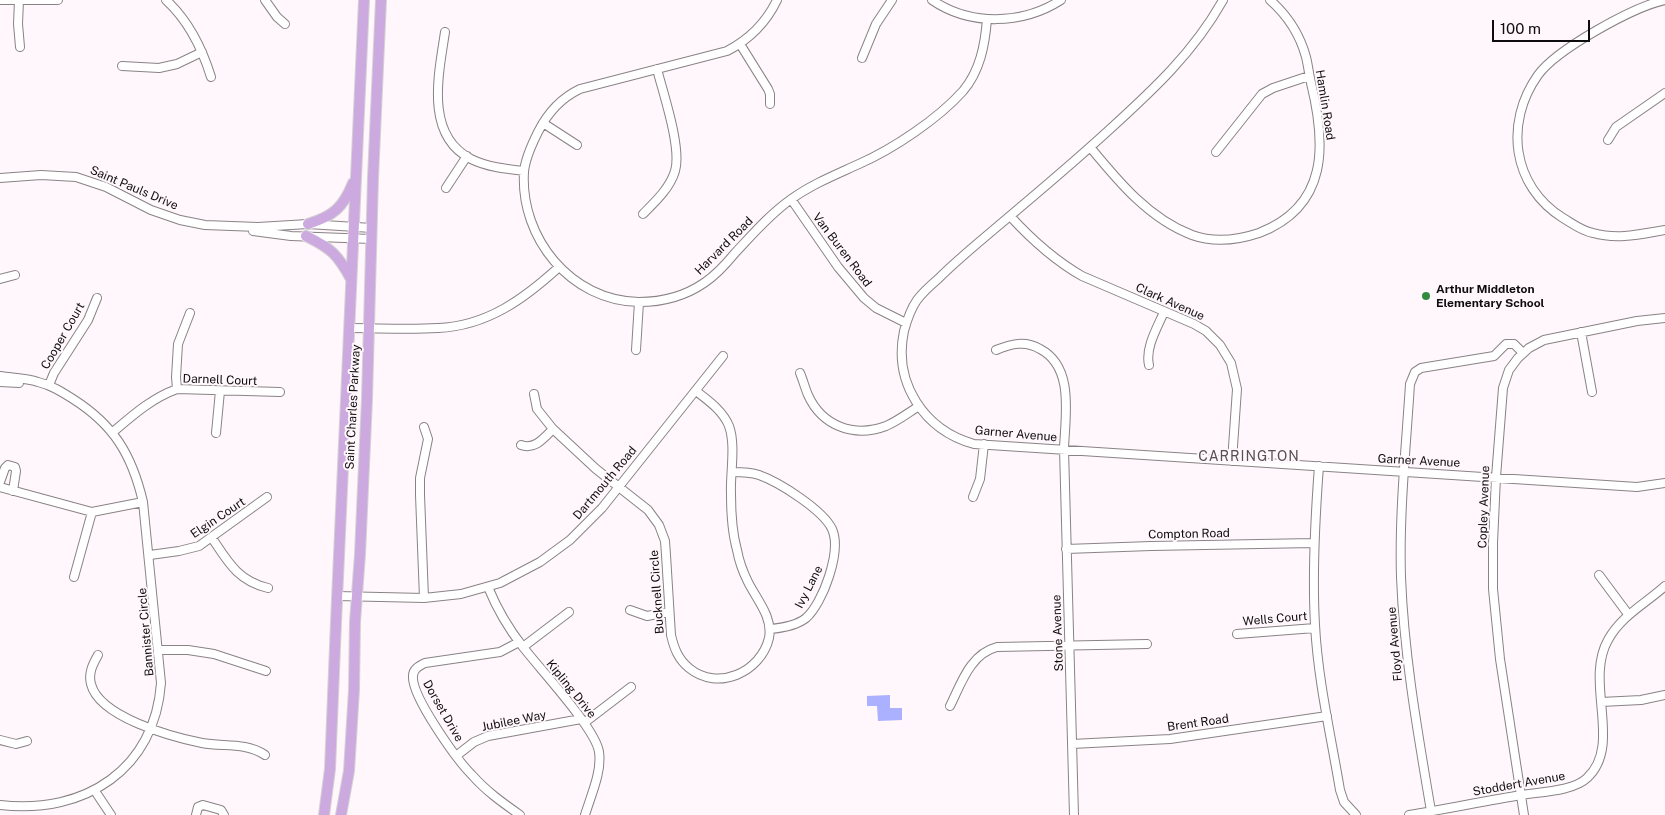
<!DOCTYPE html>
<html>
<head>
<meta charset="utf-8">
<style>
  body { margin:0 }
  #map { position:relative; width:1665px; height:815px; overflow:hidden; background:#fff7fb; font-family:"Public Sans",sans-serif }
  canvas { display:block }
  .scale { position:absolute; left:1492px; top:20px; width:98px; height:22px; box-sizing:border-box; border:2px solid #0f0c0e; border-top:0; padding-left:6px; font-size:15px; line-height:18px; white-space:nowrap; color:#0f0c0e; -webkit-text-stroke:4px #fff7fb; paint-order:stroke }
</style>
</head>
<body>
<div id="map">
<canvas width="1665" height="815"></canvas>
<div class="scale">100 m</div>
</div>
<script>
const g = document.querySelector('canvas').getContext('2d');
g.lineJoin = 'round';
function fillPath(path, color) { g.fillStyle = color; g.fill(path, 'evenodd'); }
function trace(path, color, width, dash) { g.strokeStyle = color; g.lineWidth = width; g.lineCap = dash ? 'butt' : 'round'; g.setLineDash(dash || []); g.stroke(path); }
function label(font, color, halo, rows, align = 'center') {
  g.font = font + ' "Public Sans",sans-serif'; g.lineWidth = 4; g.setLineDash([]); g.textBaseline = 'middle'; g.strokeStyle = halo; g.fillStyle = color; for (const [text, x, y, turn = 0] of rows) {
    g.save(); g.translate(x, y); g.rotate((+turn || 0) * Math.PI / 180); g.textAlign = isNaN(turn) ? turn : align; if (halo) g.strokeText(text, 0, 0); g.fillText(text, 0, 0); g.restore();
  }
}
fillPath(new Path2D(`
  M890,695V708H902V720L878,721L877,706H867V696Z`), '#abb1fe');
const minor = new Path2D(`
  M0,0H58
  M19,0L18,24L20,47
  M166,0C189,21 202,48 211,77
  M265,0L277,17L285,24
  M777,0C766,23 750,39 727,51L580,89C561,98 547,114 538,132C532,144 525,159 524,172C520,238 571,301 639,302C662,302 685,296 704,283C716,275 726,264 735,253C752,235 769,215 790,200C812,184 835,175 859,164C893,149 938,119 963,91C980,71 985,45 987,19
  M932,0C970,26 1022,25 1061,0
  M1223,0C1194,52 1153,90 1109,130C1073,163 1035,195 998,226C978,243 957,260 938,279C931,285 923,292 917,300C910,310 907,320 904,331C893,383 924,430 974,444L1637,487L1665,483
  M1665,0C1633,7 1557,49 1538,75C1504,123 1512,186 1563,218C1573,224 1582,231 1593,233C1618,240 1641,234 1665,230
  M445,32C439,73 424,135 471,159C487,167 506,169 524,171
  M740,44L768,89L770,94V104
  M862,58L876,24L892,0
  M122,66L159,68L177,64L202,52
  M543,123L577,145
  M1608,140L1616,127L1665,93
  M1090,147C1118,181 1149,219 1192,235C1214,243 1238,240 1259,233C1329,206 1326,144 1311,83C1309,74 1308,65 1306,57C1300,35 1287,15 1270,0
  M1216,152L1262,94L1273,88L1309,76
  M0,178L41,175L76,177L106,187L151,210L180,220L205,225L258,227L308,224L372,228
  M446,188L467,156
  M791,199L838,267L864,298L876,308L906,323
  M643,214C655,202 670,188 675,171C682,148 663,93 657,69
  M1010,216C1032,240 1054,260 1082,276L1194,324L1206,331L1220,345L1231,363L1237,389L1232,461
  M253,231L291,236L371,239
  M0,279L15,275
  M349,328C378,328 408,330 438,328C487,326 524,299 559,267
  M1581,332L1592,392
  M636,350L639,302
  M996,350C1011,344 1025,340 1040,349C1075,367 1065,417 1064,449L1074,815
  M1149,365C1145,348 1157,328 1164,312
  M800,373C803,380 805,388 808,395C822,426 854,438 886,426C898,421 908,413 919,406
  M0,376C13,378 26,378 38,382C51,385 62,392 73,399C114,425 132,455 143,502L161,683C155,768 86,815 0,805
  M0,382L19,383
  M49,385L54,373L88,320L97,298
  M177,389L176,377L178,344L190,313
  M534,394L537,409L553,429L596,469L648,510L659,525L665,541L666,555L671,635C674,648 678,659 689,668C718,692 761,672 769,638C773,617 757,600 748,582C743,572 739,561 737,550C732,532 731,513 731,494C730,474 736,445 729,426C723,411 709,401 696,391
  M113,432C133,415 152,398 177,389L280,392
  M216,433L220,391
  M521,445C535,450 544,438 553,429
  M1319,466C1315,519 1312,572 1315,625C1318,681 1331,736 1340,790L1344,802L1356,815
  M732,472C741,472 750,472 759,475C779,482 823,510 832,529C842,551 823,603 806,618C796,626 782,628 770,629
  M0,482L5,468L8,465L15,467L16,471L13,491
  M0,487L92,512L143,502
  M973,497L980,479L984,444
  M212,538C228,562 238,581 268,588
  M1066,549L1151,546L1313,543
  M150,555L179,551L199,546L267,497
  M1599,575L1628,614
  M74,577L92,512
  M488,587C497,609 508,628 523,647C539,668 596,729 599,752C602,772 591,795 585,815
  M337,596L424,598L461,594L500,583L540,562L570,540L602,508L723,356
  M424,598L420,495V478L428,439L424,427
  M630,610L647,616L669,612
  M1237,634L1315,628
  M519,642L500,652L425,663C419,666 413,669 413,676C411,696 457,760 472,775C486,791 503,803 520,815
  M523,647L569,612
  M159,650H188L214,654L266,671
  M98,655C93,664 88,673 91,684C99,717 172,737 202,743C223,747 246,742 265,755
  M1601,702L1641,700L1665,695
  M950,706C961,684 970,654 997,647L1147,644
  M584,723L631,687
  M0,740L16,744L27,741
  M1072,744L1170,739L1327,716
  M456,756L474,742L488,736L581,719
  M97,794L111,815
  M1431,811C1418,734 1404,656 1401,577C1399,513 1406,448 1410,384L1415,372L1421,368L1494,356L1506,344H1514L1523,353
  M196,815L198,807L203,805L221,810L224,815
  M1409,815C1447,809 1484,801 1522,795C1539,792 1574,791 1587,778C1623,745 1584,682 1608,640C1621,616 1645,604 1665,586
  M1524,815L1500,659L1493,589V543L1496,477L1503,388L1509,370L1518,358L1529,348L1544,340L1637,321L1665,318`);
const major = new Path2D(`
  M308,224C333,216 343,208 353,183
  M306,236C331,248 338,255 351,279
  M324,815L330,769L336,622L364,0
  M341,815L349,771L354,690L355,622L360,554L367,399L373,178L381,0`);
trace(minor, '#898386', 10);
trace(major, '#d4d3d4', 12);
trace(minor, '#fff', 8);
trace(major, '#cca9df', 10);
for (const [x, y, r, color] of [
  [1426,296,5,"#308d40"]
]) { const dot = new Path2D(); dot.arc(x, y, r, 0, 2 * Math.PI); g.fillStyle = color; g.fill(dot); trace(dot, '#fff7fb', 2); }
label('12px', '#0f0c0e', '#fff7fb', [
  ["Hamlin Road",1325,105,81],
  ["Saint Pauls Drive",134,188,23],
  ["Harvard Road",724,246,-45],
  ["Van Buren Road",842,250,53],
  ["Clark Avenue",1170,302,24],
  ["Cooper Court",63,336,-60],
  ["Darnell Court",220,380,2],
  ["Saint Charles Parkway",353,407,-87],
  ["Garner Avenue",1016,434,5],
  ["Garner Avenue",1419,461,3],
  ["Dartmouth Road",605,483,-50],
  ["Copley Avenue",1484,507,-88],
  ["Elgin Court",218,518,-34],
  ["Compton Road",1189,534,-1],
  ["Ivy Lane",809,587,-63],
  ["Bucknell Circle",657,592,-94],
  ["Wells Court",1275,619,-5],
  ["Bannister Circle",146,632,-95],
  ["Stone Avenue",1058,633,-92],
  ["Floyd Avenue",1395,644,-95],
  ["Kipling Drive",571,689,51],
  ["Dorset Drive",443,711,60],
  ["Jubilee Way",514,721,-11],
  ["Brent Road",1198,723,-8],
  ["Stoddert Avenue",1519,784,-10]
]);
label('bold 12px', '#0f0c0e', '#fff7fb', [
  ["Arthur Middleton",1436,289],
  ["Elementary School",1436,303]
], 'left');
g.letterSpacing = '1px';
label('14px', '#575053', '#fff7fb', [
  ["CARRINGTON",1249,457]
]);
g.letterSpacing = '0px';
</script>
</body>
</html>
